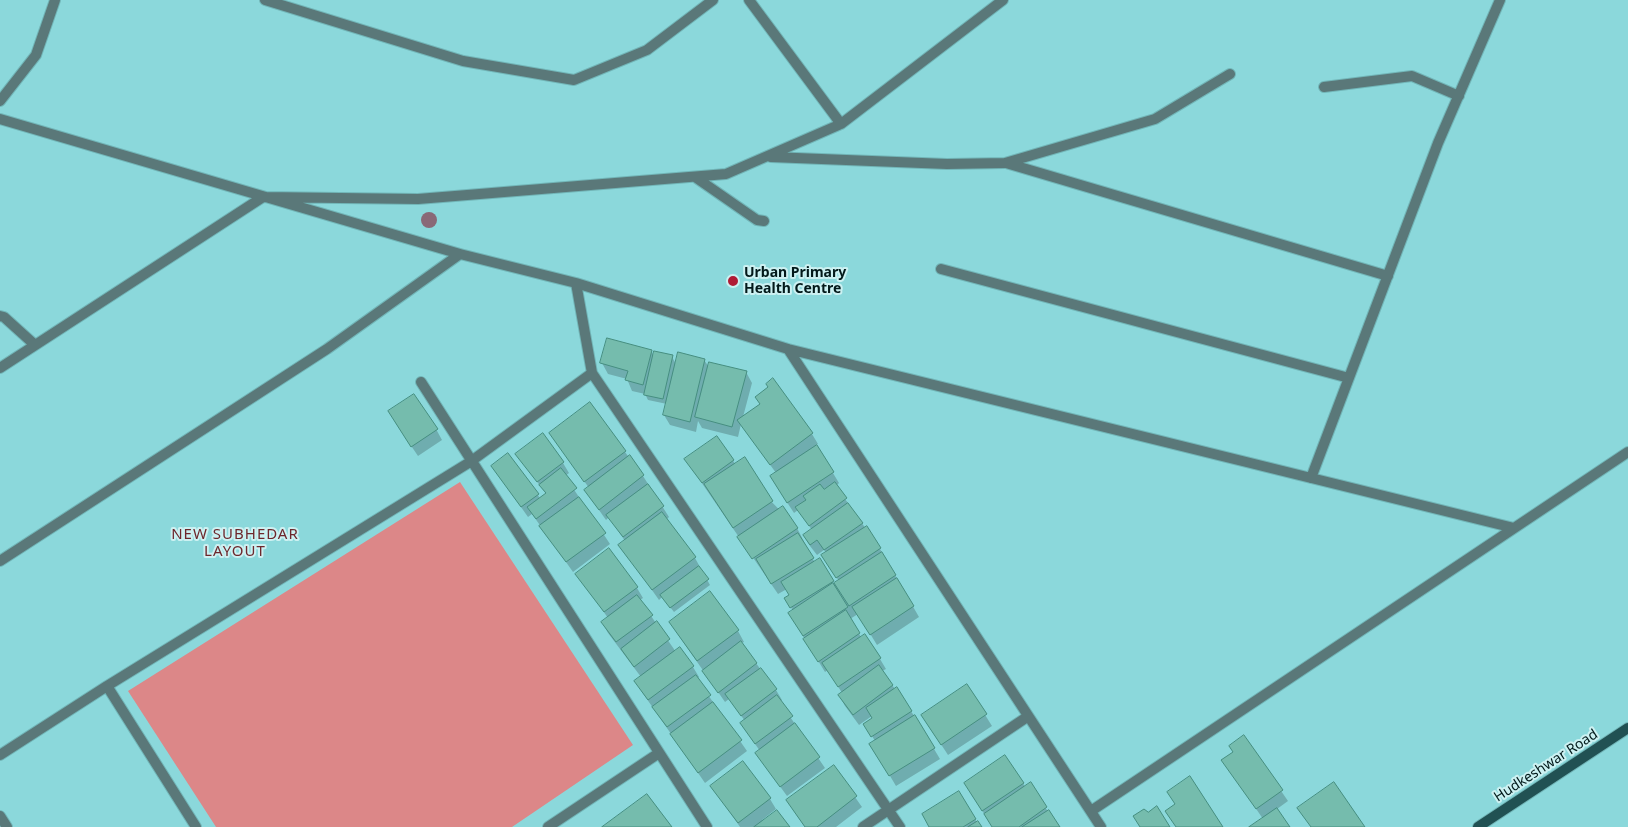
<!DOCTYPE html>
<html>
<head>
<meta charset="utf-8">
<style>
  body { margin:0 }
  canvas { display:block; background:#8bd8db }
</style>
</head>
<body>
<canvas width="1628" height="827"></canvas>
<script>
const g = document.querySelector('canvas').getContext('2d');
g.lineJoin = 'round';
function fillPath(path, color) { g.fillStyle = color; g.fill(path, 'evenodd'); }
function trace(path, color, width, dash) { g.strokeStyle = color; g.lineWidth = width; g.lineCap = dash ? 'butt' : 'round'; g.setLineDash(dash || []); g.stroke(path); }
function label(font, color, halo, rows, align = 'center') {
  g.font = font + ' "Noto Sans",sans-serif'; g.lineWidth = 4; g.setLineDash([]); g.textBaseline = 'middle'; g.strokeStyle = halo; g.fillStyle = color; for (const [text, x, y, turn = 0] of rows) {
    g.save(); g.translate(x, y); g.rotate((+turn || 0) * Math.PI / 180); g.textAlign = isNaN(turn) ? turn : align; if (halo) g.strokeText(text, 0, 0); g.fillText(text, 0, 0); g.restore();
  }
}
fillPath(new Path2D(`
  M460,482L633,745L512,827H216L128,691Z`), '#dc8788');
fillPath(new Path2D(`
  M651,351L654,356L672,357L676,364L704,360L709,367L746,372L752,383L743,417L812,434L818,444L816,445L839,483L836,486L880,549L919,617L877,645L858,614L850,619L861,637L880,659L886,669L882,671L915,717L940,759L896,786L871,744L875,741L865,724L874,719L872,716L859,725L845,706L839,695L842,693L828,670L825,672L795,623L793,611L786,598L791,596L787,589L778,594L686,460L717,438L736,465L797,528L815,563L819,560L834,584L839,581L829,566L827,553L824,550L817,555L810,546L804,536L812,530L798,510L794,513L777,487L776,473L741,424L738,437L702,428L698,421L696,432L670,425L664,415L667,404L648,400L645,394L632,391L627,379L608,374L602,363Z
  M395,422L436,429L442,440L418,456Z
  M551,434L625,452L643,476L669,517L666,520L695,558L710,585L674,612L662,597L659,600L620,545L625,541L609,517L606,520L592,500L586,490L589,488Z
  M517,454L563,463L569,473L565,476L610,544L573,572L532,514L528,517L492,466L538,495L540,499L546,494Z
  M577,574L637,588L643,598L640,600L676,652L693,667L699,677L697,679L747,751L705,783L642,692L636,682L641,677L608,633L602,622L608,618Z
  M709,593L738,631L744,642L741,643L776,690L782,700L780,702L825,768L787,796L763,763L760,751L741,724L745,721L729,699L725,702L670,623Z
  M967,686L992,726L948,755L929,726Z
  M1244,737L1288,801L1277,809L1289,827H1251L1263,819L1223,760L1234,753Z
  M833,766L862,807L836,827H805L787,801Z
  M1023,783L1025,787L1030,784L1058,827H993L971,794Z
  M712,786L770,799L776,809L762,820L789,827H740Z
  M958,793L980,827H931Z`), '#0003');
const building = new Path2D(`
  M607,338L652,350L643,385L625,380L628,371L600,363Z
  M654,351L673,355L663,399L644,395Z
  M678,352L705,359L690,422L663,415Z
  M709,362L747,371L732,427L695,417Z
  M773,378L813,433L770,465L737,420L760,404L755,397L768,387L766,384Z
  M414,394L438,429L411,447L388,411Z
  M590,402L626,451L584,482L549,433Z
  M543,433L564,462L537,482L515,454Z
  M717,436L734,460L702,483L684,459Z
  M817,445L834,472L787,503L770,476Z
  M508,453L539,494L521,507L491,466Z
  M630,455L644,475L599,510L584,490Z
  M745,457L773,501L733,528L704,484Z
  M561,468L577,488L536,519L527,507L546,493L539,485Z
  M835,482L847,498L809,526L795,507L806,500L803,496L820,484L824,489Z
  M648,484L664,506L623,537L606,515Z
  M579,497L606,533L566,562L539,526Z
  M848,503L863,523L824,550L817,540L810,545L803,535Z
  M783,506L798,528L752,559L737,537Z
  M662,512L696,557L652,590L618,545Z
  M867,526L881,548L836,578L821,555Z
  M798,533L814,558L771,584L756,559Z
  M609,548L638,587L604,612L575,574Z
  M882,552L896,575L849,606L834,583Z
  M820,558L834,581L790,608L784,598L789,595L781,582Z
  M699,566L709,579L670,608L660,595Z
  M897,578L914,606L870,635L852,607Z
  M833,583L848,607L803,636L788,613Z
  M710,591L739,630L697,661L669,622Z
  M637,595L653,615L616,642L601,622Z
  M846,610L860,633L818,662L803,639Z
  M657,621L670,639L634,667L621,649Z
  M865,634L881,658L838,687L822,663Z
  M741,641L757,663L718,693L702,671Z
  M680,647L694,666L648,700L634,681Z
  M879,665L893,685L853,715L838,695Z
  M761,668L777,689L741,716L725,694Z
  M696,675L711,695L667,727L652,707Z
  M967,684L987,714L941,745L921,715Z
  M897,687L912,711L871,737L863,724L872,718L866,708Z
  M777,695L793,716L755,744L740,723Z
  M713,702L742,740L698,773L670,734Z
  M915,715L935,748L889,776L869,744Z
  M795,723L820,757L780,787L755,753Z
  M1244,735L1283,790L1256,809L1221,760L1233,752L1229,746Z
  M1005,755L1024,783L982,811L964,783Z
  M743,761L771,798L738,823L710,786Z
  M834,765L857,796L817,827H805L786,800Z
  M1190,776L1223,827H1176L1165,811L1175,804L1167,792Z
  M1031,782L1047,807L1019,827H992L984,814Z
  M1334,782L1365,827H1311L1297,808Z
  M959,791L976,819L963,827H929L922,814Z
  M647,794L672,827H602Z
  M1157,806L1170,827H1140L1133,816L1144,809L1148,812Z
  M1277,808L1290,827H1249Z
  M777,810L790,827H754Z
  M1049,810L1060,827H1022Z
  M978,821L982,827H968Z`);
fillPath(building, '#75bcad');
trace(building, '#468e80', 1);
const minor = new Path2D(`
  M265,0L463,61L574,80L647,50L713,0
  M749,0L841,124
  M1324,87L1412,76L1459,96
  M0,101L36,55L55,0
  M0,119L460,254L576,283L788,349L1514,528
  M771,157L947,164L1005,163L1155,119L1230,74
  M1006,163L1388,276
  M695,177L757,220L764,221
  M941,269L1349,378
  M0,316L4,317L35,345
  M788,349L1101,827
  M0,368L263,197L418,199L726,174L841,124L1003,0
  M592,373L900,827
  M421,382L707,827
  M1311,478L1438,143L1500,0
  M0,561L327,349L460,254
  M0,755L107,686
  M1091,811L1628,452
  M0,816L7,827
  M196,827L107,686L470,462L592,373L576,283
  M548,827L659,753
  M863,827L1027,717`);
const secondary = new Path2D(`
  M1478,827L1628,728`);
trace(minor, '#72b6b8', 12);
trace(secondary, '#72b6b8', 12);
trace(minor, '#5a7879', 10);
trace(secondary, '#215153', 10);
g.fillStyle = '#896977';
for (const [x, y] of [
  [429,220]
]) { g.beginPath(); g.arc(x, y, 8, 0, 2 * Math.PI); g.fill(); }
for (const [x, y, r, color] of [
  [733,281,6,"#af1b35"]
]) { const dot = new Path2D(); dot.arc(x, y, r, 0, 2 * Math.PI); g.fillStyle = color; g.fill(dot); trace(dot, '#ccf1f2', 2); }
label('bold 14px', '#02191a', '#ccf1f2', [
  ["Urban Primary",744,273],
  ["Health Centre",744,289]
], 'left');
label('14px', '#02191a', '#ccf1f2', [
  ["Hudkeshwar Road",1546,766,-33]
]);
g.letterSpacing = '1px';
label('15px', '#6d272c', '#ccf1f2', [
  ["NEW SUBHEDAR",235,535],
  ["LAYOUT",235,552]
]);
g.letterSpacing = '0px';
</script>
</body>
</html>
